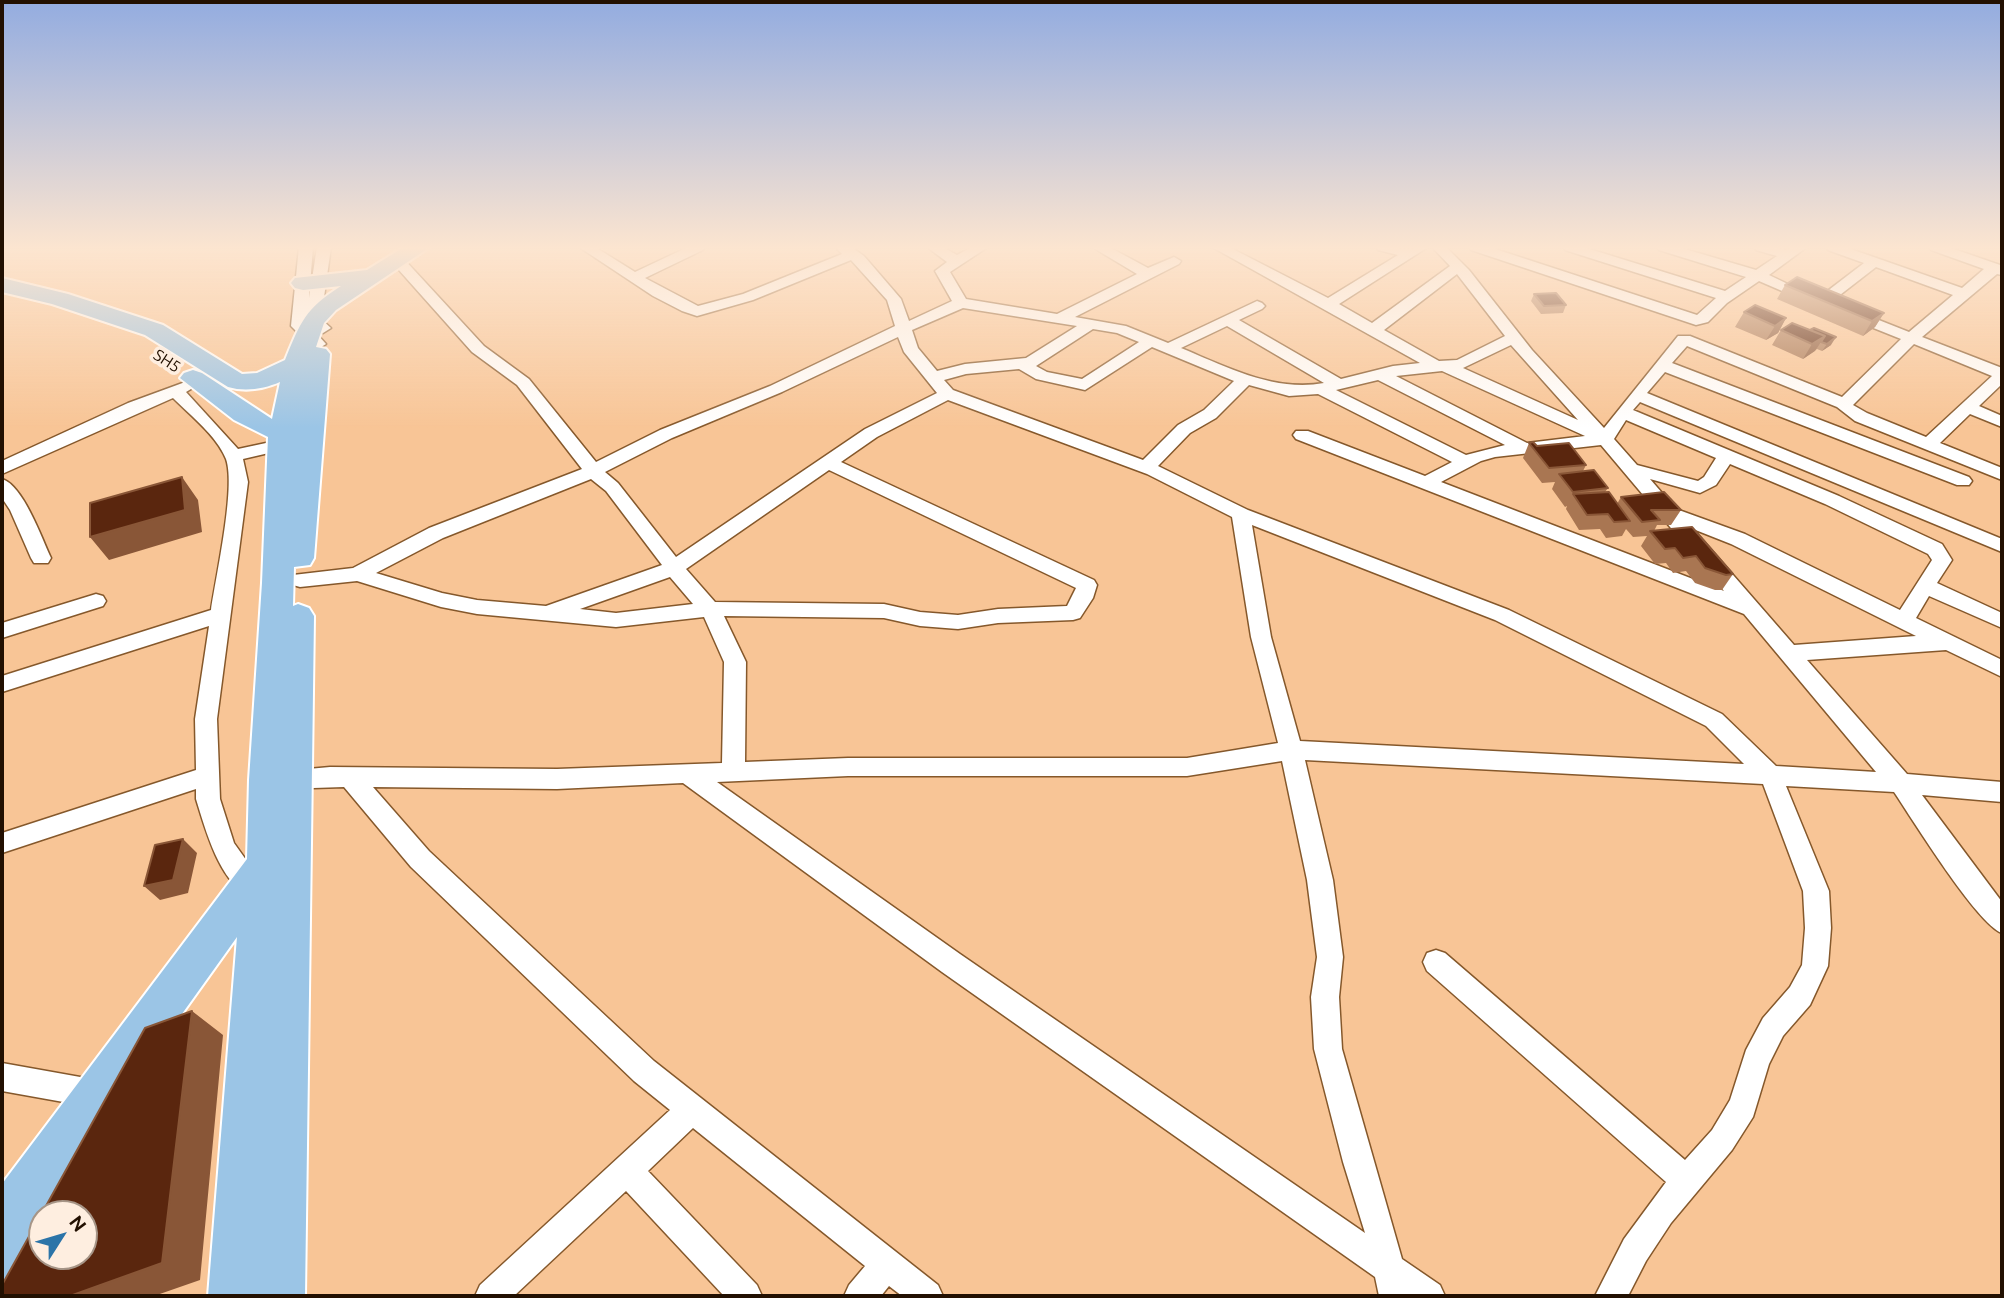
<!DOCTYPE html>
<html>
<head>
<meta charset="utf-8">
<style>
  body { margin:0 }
  #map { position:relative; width:2004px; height:1298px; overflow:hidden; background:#f8c596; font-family:Ubuntu,sans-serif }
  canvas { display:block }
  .frame { position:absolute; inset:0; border:4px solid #221001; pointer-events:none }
  .north { position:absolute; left:28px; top:1200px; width:70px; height:70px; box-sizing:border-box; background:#feeee0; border:2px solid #a69587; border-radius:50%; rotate:53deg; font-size:19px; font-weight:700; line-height:28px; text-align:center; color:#221001 }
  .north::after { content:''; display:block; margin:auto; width:24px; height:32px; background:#2b74a8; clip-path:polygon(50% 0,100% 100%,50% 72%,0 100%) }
</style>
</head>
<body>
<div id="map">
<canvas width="2004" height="1298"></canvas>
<div class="frame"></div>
<div class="north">N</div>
</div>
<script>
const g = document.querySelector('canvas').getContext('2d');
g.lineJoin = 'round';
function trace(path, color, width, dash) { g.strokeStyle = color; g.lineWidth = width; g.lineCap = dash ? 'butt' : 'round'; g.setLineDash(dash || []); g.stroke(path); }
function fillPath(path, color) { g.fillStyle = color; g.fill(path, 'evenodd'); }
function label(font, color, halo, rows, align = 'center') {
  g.font = font + ' Ubuntu,sans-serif'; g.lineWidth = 7; g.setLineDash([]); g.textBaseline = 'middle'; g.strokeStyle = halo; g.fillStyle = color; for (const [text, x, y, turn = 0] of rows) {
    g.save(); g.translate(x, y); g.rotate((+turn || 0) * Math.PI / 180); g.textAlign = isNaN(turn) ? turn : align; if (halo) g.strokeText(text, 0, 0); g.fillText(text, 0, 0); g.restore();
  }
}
const minor = new Path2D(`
  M299,247H313L309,298L317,247H331L321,319L331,328L323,333L307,323L326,344L318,349L312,347L291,326Z
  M579,247H595L635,272L688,247H705L703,250L645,278L698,306L743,294L842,254L835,247H851L864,256L901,299L909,321L952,301L935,271L947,262L927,247H943L957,255L972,247H988L950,272L966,299L1057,314L1137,274L1092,247H1109L1148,268L1174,257L1181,261L1179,264L1075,317L1126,326L1168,343L1257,301L1262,303L1265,306L1262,309L1239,320L1341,379L1393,366L1420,363L1212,247H1229L1328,298L1398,255L1378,250L1376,247L1407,249L1428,247L1339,304L1372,323L1450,266L1432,247H1446L1469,270L1532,350L1604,428L1678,336H1690L1842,397L1901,339L1846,317L1843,314L1846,311H1856L1909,332L1953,295L1876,267L1827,305H1817L1815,302L1817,299L1864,263L1828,250L1826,247H1845L1962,288L1984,269L1931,250L1929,247H1948L2000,265L2002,275L1997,274L1922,337L2002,368V384L1979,406L2002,416V427L1970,414L1940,443L2002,468V480L1855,421L1837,407L1687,346L1672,363L1969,477L1972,481L1969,485H1957L1665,372L1647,393L2002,539V552L1640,402L1633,410L1839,496L1942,544L1952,560L1937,583L2002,613V628L1929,596L1916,618L2002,660V677L1946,650L1807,660L1907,774L2002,782V802L1922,795L2002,902V933C1977,924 1913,820 1894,792L1786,786L1829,891L1831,928L1828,966L1810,1005L1783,1036L1769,1064L1753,1117L1732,1150L1671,1223L1646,1261L1628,1296H1595L1624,1239L1666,1182L1427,971L1423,962L1427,953L1436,950L1445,953L1685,1160L1712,1130L1730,1100L1746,1050L1763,1018L1790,987L1802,965L1805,928L1803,891L1763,784L1305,760L1333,880L1343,957L1339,997L1342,1049L1402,1259L1440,1285L1445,1296H1379L1375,1277L942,972L683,783L557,789L373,787L429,851L654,1061L938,1285L943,1296H902L889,1286L881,1296H844L849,1285L865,1266L693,1128L648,1171L757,1285L762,1296H724L626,1191L514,1296H475L480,1285L670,1110L634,1081L411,867L344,787L283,789L275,786L271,779L275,772L330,767L557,769L722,763L724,662L704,617L616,627L477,614L441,607L357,581L300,587L293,585L290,580L293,575L353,568L429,528L582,469L517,385L472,352L390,260L392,257H402L484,346L529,379L596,462L660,430L770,386L895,326L887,300L851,260L753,300L697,316L682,311L653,296ZM1457,274L1505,336L1457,360L1439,361L1384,330ZM963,308L1077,326L1026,358L965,364L937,371L918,348L912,330ZM1227,326L1324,383C1274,392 1227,367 1181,348ZM1093,329L1117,333L1139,342L1082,379L1047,372L1036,366ZM898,337L904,352L937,393L865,429L676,557L618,483L605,472L672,438L782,392ZM1914,344L1992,376L1926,437L1867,413L1853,405ZM1511,345L1578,420L1463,368ZM1152,347L1234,381L1204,410L1178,425L1143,460L953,390L944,380L966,374L1019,369L1036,379L1085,390ZM1442,371L1585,436L1527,443L1396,376ZM1378,380L1505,445L1466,455L1336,390ZM1249,385L1289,396L1318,394L1452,462L1425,476L1308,431H1296L1293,435L1296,439L1744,614L1876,772L1776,766L1722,714L1509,610L1248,510L1158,466L1190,433L1216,418ZM948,400L1147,474L1232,517L1251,637L1278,743L1187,758H848L745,762L746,662L724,616L884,618L920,626L958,629L998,623L1073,620L1080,618L1093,598L1097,585L1094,580L841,462L877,437ZM1626,420L1716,458L1704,477L1698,481L1637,465L1614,439ZM1601,445L1724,591L1441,482L1481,461L1495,457ZM1730,464L1825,504L1928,554L1932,560L1900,610L1745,534L1676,509L1650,479L1700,493L1716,485ZM829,470L1076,588L1067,606L998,609L958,615L920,612L884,604L715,602L686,569ZM591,479L606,491L662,565L546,606L477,600L442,593L376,573L443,538ZM1252,525L1495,620L1706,726L1744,764L1300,741L1271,637ZM1693,529L1731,544L1916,636L1794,645ZM670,577L693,604L616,613L580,609ZM1282,761L1307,880L1317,957L1311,997L1314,1049L1343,1162L1365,1233L960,954L717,782L848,776H1187Z
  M1469,247H1489L1697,315L1716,298L1565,250L1563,247H1583L1725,291L1746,277L1659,250L1657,247H1678L1756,270L1777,256L1756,250L1754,247H1775L1786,250L1791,247H1807L1769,275L1815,297L1808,301L1803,300L1759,281L1727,303L1708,322L1696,325L1471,250Z
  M188,381L196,386L186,392L238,449L280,440L289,445L286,449L243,459L248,482L217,719L220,799L234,843L264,885L260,893L251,896C220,885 205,828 196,799V789L2,853V833L196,770L195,719L209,626L2,692V676L211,610C216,576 236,487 226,459C217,436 190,415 173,398L2,474V461L128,403Z
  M2,479C23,485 42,539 51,558L48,563H34L31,558L10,510L2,498Z
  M96,594L103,596L106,601L103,606L2,638V623Z
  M2,1063L97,1080L107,1084L111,1094L107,1104L97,1108L2,1091Z`);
const primary = new Path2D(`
  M404,247H430L336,310L324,323L316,347L326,349L330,354L314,558L310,565L294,567L293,606L298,604L309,608L314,616L305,1296H208L237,937L56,1190L64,1207L61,1214H42V1246L20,1279L2,1286V1184L247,859L249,780L262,583L268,437L234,420L180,378L184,373L193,370L202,373L272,419L280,382C264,389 245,392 228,387L145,335L52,304L2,292V278L68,294L163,325L242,374L257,373L285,360C301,321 305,309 341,286L303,290L295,288L291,283L295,278L367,270Z`);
trace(minor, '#85582b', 3);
trace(primary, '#fff', 4);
fillPath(minor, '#fff');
fillPath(primary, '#9bc5e6');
fillPath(new Path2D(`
  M1785,285L1884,313L1875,327L1863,336L1777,299Z
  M1534,294L1566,305L1563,313L1541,314L1531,301Z
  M1744,312L1786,318L1778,333L1766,340L1735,327Z
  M1781,330H1810L1831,345L1822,351L1817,349L1803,359L1772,345Z
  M1529,443L1586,465L1583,471L1608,488L1605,492L1617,504L1621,497L1681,510L1671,525H1657L1654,531L1733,574L1722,590H1715L1695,583L1686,571L1673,573L1666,563L1655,564L1641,546L1647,536L1633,537L1626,529L1622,536L1606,538L1600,529L1579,530L1566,509L1567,506L1565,507L1552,489L1555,482L1542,483L1523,458Z`), '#a97652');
fillPath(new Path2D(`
  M1884,313L1875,327L1863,336L1872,321Z
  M1786,318L1778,333L1766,340L1775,326Z
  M1825,336L1815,351L1803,359L1812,344Z
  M1836,337L1831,345L1822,351L1827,344Z
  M182,477L198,500L202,532L109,560L90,537Z
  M183,839L197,853L188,893L160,900L144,886Z
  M192,1011L223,1035L200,1280L154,1296H70Z`), '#895637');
const building = new Path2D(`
  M1797,277L1884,313L1872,321L1785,285Z
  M1556,293L1566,305L1544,306L1534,294Z
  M1755,305L1786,318L1775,326L1744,312Z
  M1792,323L1825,336L1812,344L1781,330Z
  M1814,328L1836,337L1827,344L1821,342L1825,336L1810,330Z
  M1533,442L1537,446L1569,443L1586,465L1549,468L1529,443Z
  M1594,470L1608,488L1573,492L1559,474Z
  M182,477L185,510L90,537V503Z
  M1609,492L1630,521L1614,522L1608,514L1587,515L1573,494Z
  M1664,492L1681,510H1651L1660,520L1642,522L1621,497Z
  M1692,527L1733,574L1726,575L1705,568L1696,556L1683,558L1675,548L1665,549L1650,531Z
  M183,839L173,880L144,886L155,845Z
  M192,1011L162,1263L70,1296H2V1285L145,1028ZM42,1214H84V1256H42Z`);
fillPath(building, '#5a260e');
trace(building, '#895637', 2);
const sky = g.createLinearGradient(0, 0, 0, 428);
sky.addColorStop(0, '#93ace0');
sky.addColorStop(0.58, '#fce5d0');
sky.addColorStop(1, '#fce5d000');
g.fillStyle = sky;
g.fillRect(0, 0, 2004, 428);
label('16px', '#221001', '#feeee0', [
  ["SH5",167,361,33]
]);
</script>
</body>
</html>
